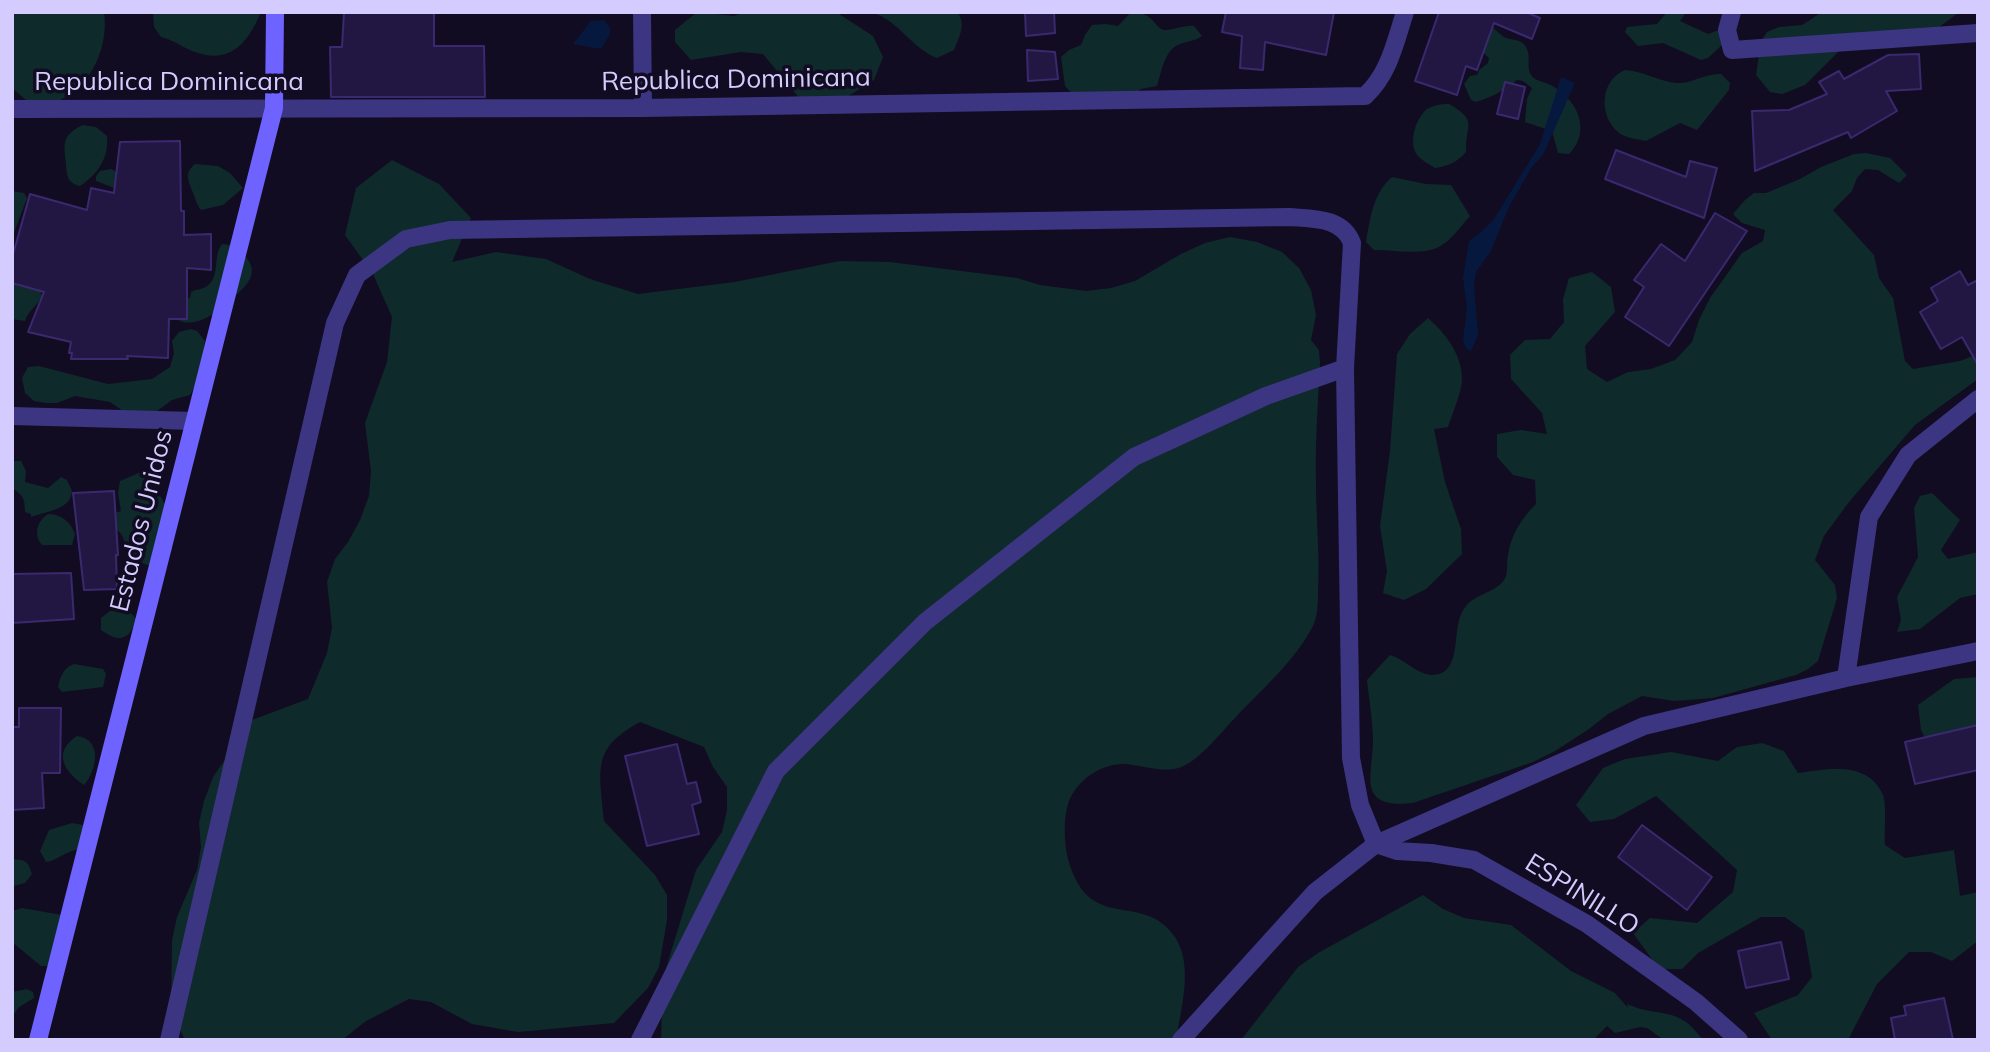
<!DOCTYPE html>
<html>
<head>
<meta charset="utf-8">
<style>
  body { margin:0 }
  #map { position:relative; width:1990px; height:1052px; overflow:hidden; background:#110c21; font-family:Mulish,sans-serif }
  canvas { display:block }
  .frame { position:absolute; inset:0; border:14px solid #d4ccff; pointer-events:none }
</style>
</head>
<body>
<div id="map">
<canvas width="1990" height="1052"></canvas>
<div class="frame"></div>
</div>
<script>
const g = document.querySelector('canvas').getContext('2d');
g.lineJoin = 'round';
function fillPath(path, color) { g.fillStyle = color; g.fill(path, 'evenodd'); }
function trace(path, color, width, dash) { g.strokeStyle = color; g.lineWidth = width; g.lineCap = dash ? 'butt' : 'round'; g.setLineDash(dash || []); g.stroke(path); }
function label(font, color, halo, rows, align = 'center') {
  g.font = font + ' Mulish,sans-serif'; g.lineWidth = 7; g.setLineDash([]); g.textBaseline = 'middle'; g.strokeStyle = halo; g.fillStyle = color; for (const [text, x, y, turn = 0] of rows) {
    g.save(); g.translate(x, y); g.rotate((+turn || 0) * Math.PI / 180); g.textAlign = isNaN(turn) ? turn : align; if (halo) g.strokeText(text, 0, 0); g.fillText(text, 0, 0); g.restore();
  }
}
fillPath(new Path2D(`
  M12,12H104C109,45 92,86 60,100C51,104 42,105 33,106L12,88Z
  M153,12H261C248,43 230,66 192,51C181,46 173,40 161,37L154,27Z
  M697,12L734,16L744,12H836L873,36L883,57L874,80L845,98L800,99L763,54L741,52L691,60L675,42V30Z
  M871,12H957C967,24 959,37 954,50L937,58C911,48 900,21 871,12Z
  M1131,12C1155,12 1154,29 1165,30C1175,30 1184,25 1194,26L1202,36C1194,42 1184,41 1176,46C1164,53 1161,74 1157,86L1141,89L1131,96H1074L1065,86L1061,57L1069,50L1081,45L1085,35L1092,25L1106,24L1118,26Z
  M1667,12H1686L1680,21L1708,34L1719,30L1723,33L1722,45L1708,58L1701,60L1663,43L1638,46L1625,32L1627,27L1657,24Z
  M1822,12H1957L1958,13L1930,34L1839,51L1805,85L1782,94L1770,92L1756,75L1761,41L1767,32L1779,27L1802,25Z
  M1480,16C1487,21 1498,33 1504,37C1512,41 1523,38 1527,49C1531,57 1526,68 1531,75C1535,82 1548,82 1554,87C1579,102 1591,132 1569,154L1558,153L1552,131L1525,122L1527,99L1532,88L1523,81L1517,80C1504,91 1492,97 1476,102L1471,100L1464,84L1470,76L1477,75L1479,70L1488,63L1489,58L1476,46Z
  M1625,70C1643,71 1658,81 1676,83C1692,84 1705,73 1721,74L1730,83L1729,90L1697,130L1680,123L1646,141C1637,139 1626,138 1619,133C1598,116 1600,80 1625,70Z
  M1449,104C1479,121 1465,125 1466,152C1457,162 1449,166 1435,168C1429,164 1421,160 1417,155C1408,142 1416,118 1427,109C1434,105 1441,104 1449,104Z
  M83,125L96,127L107,136C109,158 98,174 80,186C68,183 67,177 66,166C65,146 59,136 83,125Z
  M1866,153L1890,158L1907,175L1899,183L1878,170L1865,169L1857,178L1852,191L1833,210L1874,255L1879,278L1893,298L1905,361L1913,369L1960,361L1978,354V379L1915,425L1849,502L1824,536L1815,560L1835,585L1837,598L1818,661L1808,669L1796,675L1713,698L1674,701L1642,696L1608,714L1589,729L1555,751L1533,762L1413,803C1357,809 1372,778 1373,742C1373,721 1369,700 1367,680L1390,655C1404,659 1418,675 1433,675C1461,674 1453,634 1460,617C1469,592 1491,597 1504,580C1509,573 1506,563 1508,555C1511,534 1522,518 1536,504L1535,480L1513,475L1497,457V434L1521,430L1547,434L1542,413L1511,379L1510,355L1525,340L1550,339L1564,322L1563,299L1569,278L1592,272L1611,287L1615,312L1585,346L1587,369L1607,382L1628,372L1651,369L1675,360L1692,342L1699,320L1710,298L1742,253L1763,241L1765,230L1742,223L1733,214L1745,200L1754,193H1766L1800,179L1821,167L1854,154Z
  M392,160L439,184L471,218L452,262L496,252L546,259L590,279L638,294L735,282L840,261L890,262L1017,278L1040,285L1086,291L1111,288L1135,281L1181,254L1205,243L1230,237L1257,242L1282,252L1299,268L1311,290L1316,315L1311,340L1319,350L1320,363C1318,403 1315,444 1316,484C1316,520 1320,554 1318,590C1318,602 1318,615 1313,626C1296,660 1260,691 1234,719C1220,733 1195,767 1174,769C1159,771 1148,767 1133,765C1107,760 1079,777 1069,801C1063,818 1064,842 1068,859C1089,936 1142,889 1175,937C1193,964 1182,1005 1177,1035L1168,1040H661L663,978L696,870L722,832L727,810V787L713,767L704,747L640,722C590,749 600,771 604,821L655,875L667,895V920L659,967L648,988L614,1023L518,1032L472,1024L431,1002L409,999L366,1021L342,1040H185L171,1012L172,940L177,917L197,870L201,847L199,823L204,801L213,777L252,720L308,699L327,653L332,628L327,582L335,559L348,542L360,520L369,496L371,471L365,423L387,362L392,317L373,274L345,235L356,188Z
  M195,164L218,166L230,173L243,188L223,205L201,210C196,204 196,200 193,193C189,181 183,174 195,164Z
  M111,169L121,174L135,196L96,181V176L100,171Z
  M1392,177L1426,184L1451,185L1470,216C1460,227 1450,242 1437,248C1419,255 1393,250 1374,250L1366,242C1370,219 1373,193 1392,177Z
  M12,191L24,193L27,198L12,238Z
  M222,244C230,244 235,247 241,252C264,272 246,286 230,301C217,313 190,333 173,316L176,297L190,298L191,292C197,289 201,290 207,286C221,276 212,257 222,244Z
  M12,283L39,290L42,295C39,305 29,309 25,321L12,319Z
  M1428,318C1445,333 1462,354 1462,379C1462,392 1452,414 1448,427L1434,429L1445,482L1461,529L1462,554L1426,589L1404,600L1383,593L1387,571L1380,526L1390,451L1397,354L1410,334Z
  M191,329L197,331L205,341L201,376L190,395L172,400L157,411H123L110,402L75,396L57,403H46L34,401L25,393L22,378L28,367L39,366L108,384L152,379L170,367L174,353L172,341L179,332Z
  M15,461H21L26,471L25,482L48,488L61,477L67,480L72,491C71,510 46,511 31,517V514L25,512C25,499 23,495 12,488V463Z
  M141,472L150,478L171,515L172,550L169,556L155,566C119,563 131,536 115,529V513L121,511L118,493L120,481Z
  M1932,493L1960,520L1941,550L1948,559L1978,552V594L1960,598L1920,629L1897,632L1901,620L1897,597L1918,557L1914,508L1920,496Z
  M48,514C61,514 71,522 75,534L72,545H42C33,535 37,521 48,514Z
  M110,611C121,610 130,609 136,619C130,642 117,642 101,630V618Z
  M74,664L103,669L106,674L103,687L62,692L58,687C60,677 64,667 74,664Z
  M1978,677V738L1938,762L1921,730L1918,705L1954,679Z
  M77,736C103,739 97,771 84,785C64,772 52,752 77,736Z
  M1762,743L1784,751L1798,773C1827,769 1868,760 1883,795C1887,805 1884,833 1885,845L1905,858L1954,850L1960,896L1978,892V941L1952,961L1931,952H1909L1877,984L1848,1040H1772L1754,1013L1798,995L1812,977L1804,931L1785,917H1761L1698,953L1682,969H1659L1633,933L1650,918L1697,923L1733,892L1737,870L1656,796L1614,819L1590,822L1576,805L1603,768L1625,759L1671,752L1718,761L1737,747Z
  M72,823L83,825L92,831L82,849C66,850 57,861 46,862L40,851L49,830Z
  M12,859C26,860 28,861 32,874L25,883L14,886Z
  M1423,895L1443,909L1464,918L1511,925L1571,971L1615,993L1628,1008L1627,1004C1661,1019 1677,1004 1703,1040H1664L1647,1028L1640,1027L1615,1033L1607,1026L1593,1040H1241L1298,967L1318,953Z
  M22,908L62,915L67,945L47,966H41L12,942V911Z
  M27,989L33,992L34,998L19,1007L12,1017V992Z`), '#0f2a2b');
fillPath(new Path2D(`
  M604,20L610,28V34L601,49L573,44L591,21Z
  M1561,77L1575,83L1543,155L1532,167L1509,207L1491,251L1476,272L1474,284L1478,335L1471,351L1466,348L1463,340L1467,308L1463,278L1469,241L1480,233L1494,219L1540,144Z`), '#07183e');
const building = new Path2D(`
  M344,12H434V46H484L485,97H331L330,47H342Z
  M1025,12H1054L1055,33L1026,36Z
  M1226,12H1334L1326,55L1265,42L1263,70L1240,68L1242,36L1222,32Z
  M1439,12H1526L1540,18L1532,39L1494,23L1477,70L1466,66L1457,95L1415,81Z
  M1027,50L1055,52L1058,79L1028,81Z
  M1919,54L1921,89L1886,91L1897,111L1851,138L1848,132L1755,171L1752,111L1789,110L1827,94L1819,82L1839,71L1844,79L1888,55Z
  M1505,82L1525,87L1518,119L1497,114Z
  M180,141L181,211H184V235L211,234V270L187,268V319H169L168,358L127,356L128,359H71L72,353H69L71,342L28,332L44,292L12,283V258L30,194L87,210L91,188L114,193L120,142Z
  M1616,150L1686,177L1690,161L1717,168L1704,218L1605,179Z
  M1715,213L1747,231L1669,346L1625,317L1644,287L1634,280L1661,244L1685,261Z
  M1960,271L1968,285L1978,280V365L1962,337L1941,349L1920,312L1938,301L1931,288Z
  M114,491L118,555H116L117,589L84,590L73,493Z
  M71,573L74,619L12,623V574Z
  M19,708H61L60,773H42L44,808L12,810V727H19Z
  M1978,725V770L1915,784L1905,742Z
  M677,744L687,784L696,782L701,802L692,805L699,834L647,846L625,756Z
  M1642,825L1712,877L1687,910L1618,857Z
  M1781,942L1789,979L1746,988L1738,951Z
  M1944,998L1953,1040H1895L1891,1018L1906,1015L1904,1006Z`);
fillPath(building, '#221742');
trace(building, '#3a296f', 2);
trace(new Path2D(`
  M642,12L643,108
  M1732,12L1727,30L1732,50L1978,33
  M12,109L643,108L1365,96C1389,74 1395,43 1405,12
  M12,416L194,421
  M1846,678L1869,517L1908,455L1978,399
  M169,1040L335,323L357,275L406,239L450,230L1289,217C1313,219 1342,217 1352,243L1345,368L1351,758L1360,805L1376,844L1397,851L1431,853L1474,860L1587,924L1696,1002L1739,1040
  M640,1040L776,771L925,622L1134,457L1266,396L1345,368
  M1181,1040L1315,892L1376,844L1644,726L1846,678L1978,651`), '#3c3581', 18);
trace(new Path2D(`
  M38,1040L274,108L275,12`), '#6f63ff', 18);
label('26px', '#d4ccff', '#110c21', [
  ["Republica Dominicana",736,80,-1],
  ["Republica Dominicana",169,82],
  ["Estados Unidos",142,521,-76],
  ["ESPINILLO",1582,895,32]
]);
</script>
</body>
</html>
